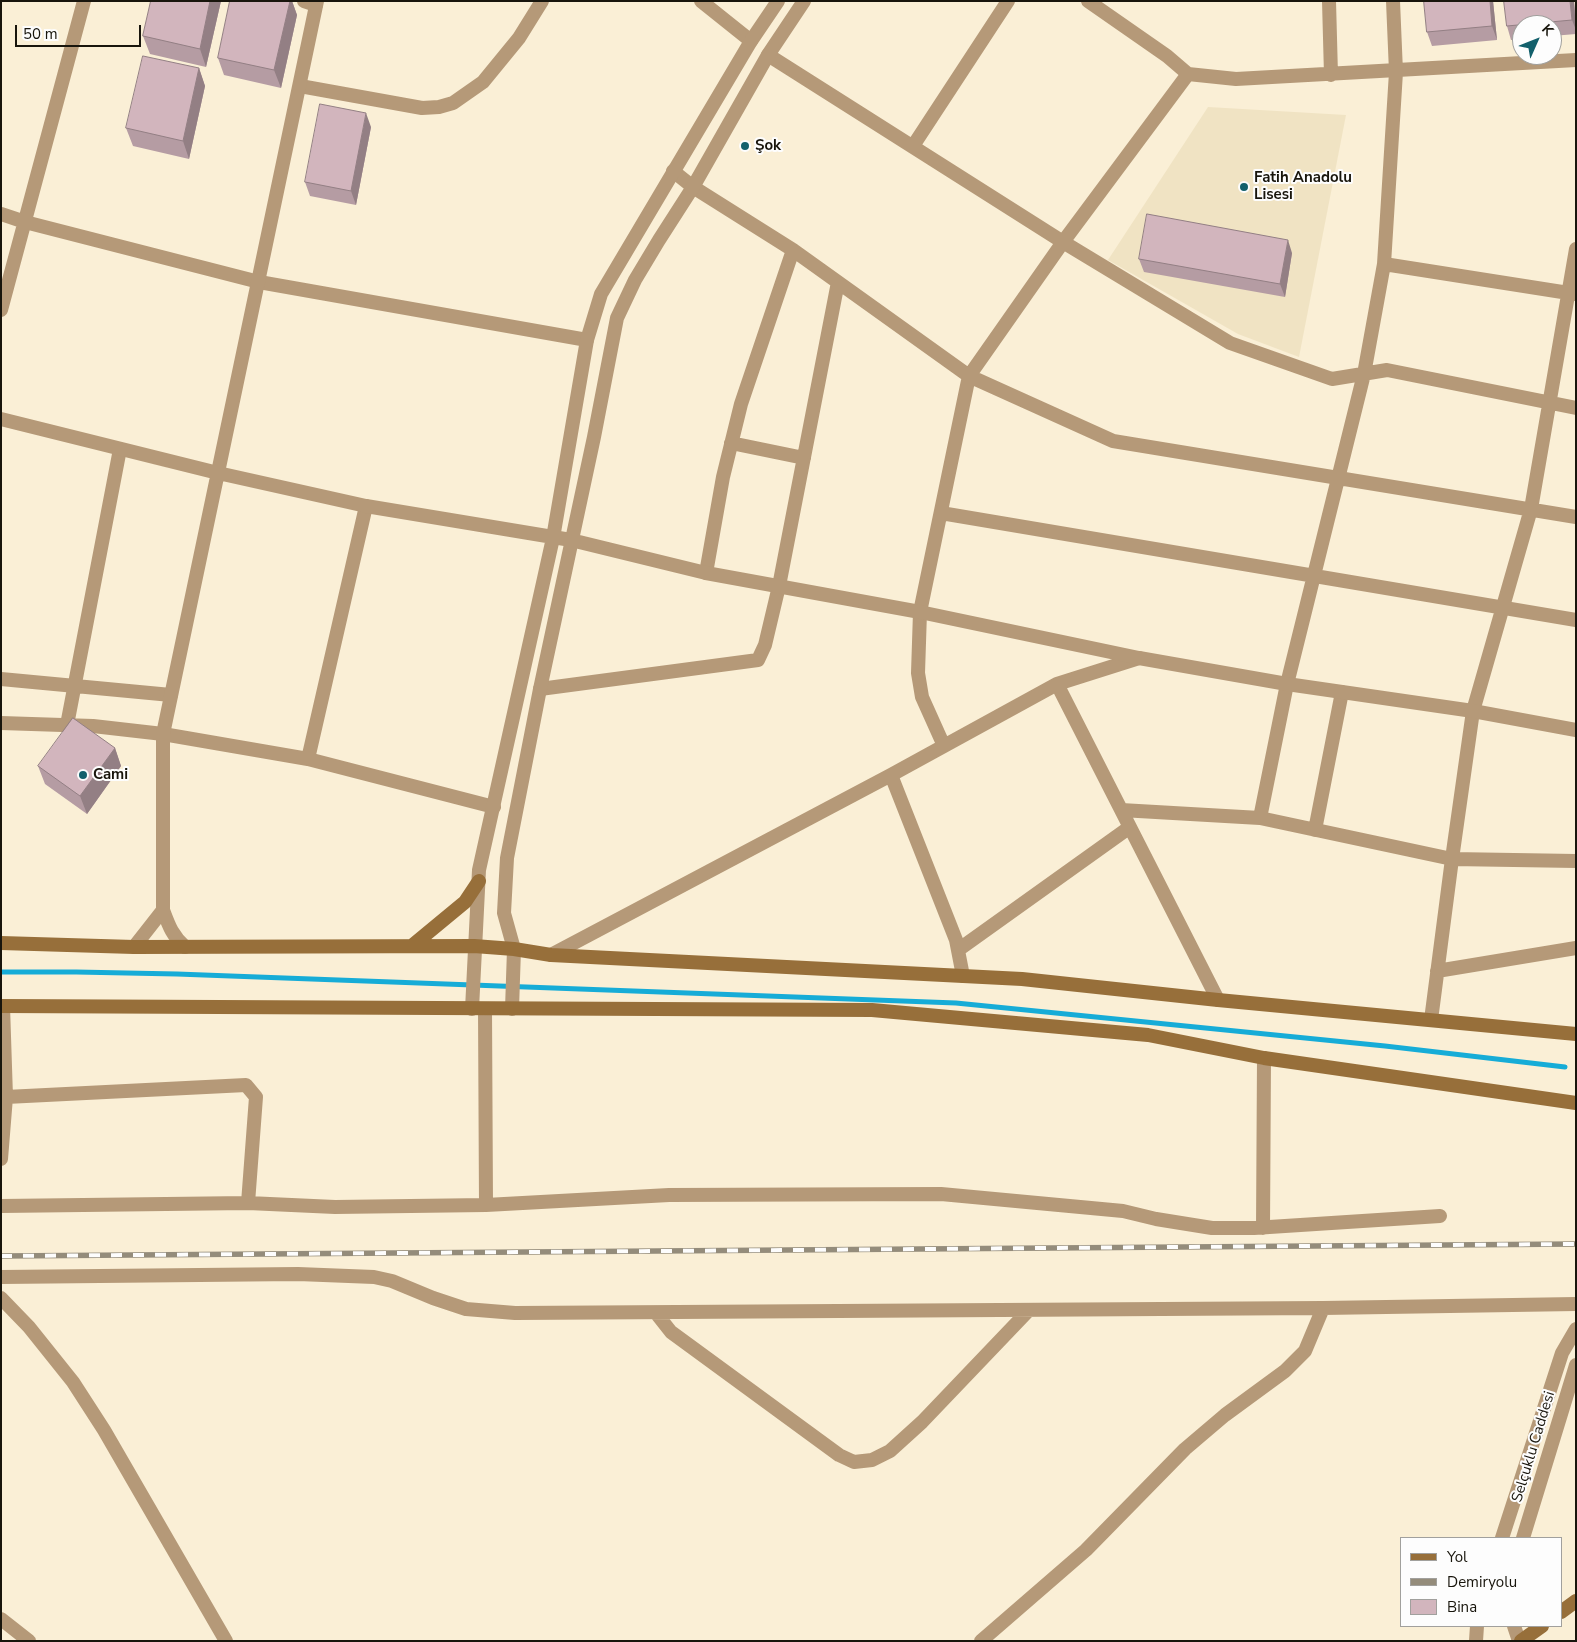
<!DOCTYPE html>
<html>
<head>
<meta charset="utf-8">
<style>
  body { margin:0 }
  #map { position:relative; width:1577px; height:1642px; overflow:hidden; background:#faefd6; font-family:"Nunito Sans",sans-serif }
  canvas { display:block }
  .frame { position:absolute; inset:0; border:2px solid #18150c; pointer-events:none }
  .legend { position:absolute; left:1400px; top:1537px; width:162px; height:90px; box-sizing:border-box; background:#fdfdfd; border:1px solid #a1a09d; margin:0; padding:6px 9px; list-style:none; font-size:15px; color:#18150c }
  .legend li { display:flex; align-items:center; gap:10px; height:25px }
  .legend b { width:25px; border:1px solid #a1a09d }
  .north { position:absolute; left:1512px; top:15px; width:50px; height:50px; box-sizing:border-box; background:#fdfdfd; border:1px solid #a1a09d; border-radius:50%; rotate:46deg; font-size:14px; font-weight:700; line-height:20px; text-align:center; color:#18150c }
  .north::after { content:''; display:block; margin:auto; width:18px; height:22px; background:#13606c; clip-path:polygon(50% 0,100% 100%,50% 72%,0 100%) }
  .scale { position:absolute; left:15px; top:25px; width:126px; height:22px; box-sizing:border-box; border:2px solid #18150c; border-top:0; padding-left:6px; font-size:15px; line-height:18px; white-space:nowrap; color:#18150c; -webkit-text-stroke:4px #fdfdfd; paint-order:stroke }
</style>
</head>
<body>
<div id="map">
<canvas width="1577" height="1642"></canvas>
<div class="frame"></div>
<ul class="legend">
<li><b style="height:6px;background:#976f3a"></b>Yol</li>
<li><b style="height:6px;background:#948c7b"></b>Demiryolu</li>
<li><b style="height:14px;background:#d2b5bd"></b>Bina</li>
</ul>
<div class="north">K</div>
<div class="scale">50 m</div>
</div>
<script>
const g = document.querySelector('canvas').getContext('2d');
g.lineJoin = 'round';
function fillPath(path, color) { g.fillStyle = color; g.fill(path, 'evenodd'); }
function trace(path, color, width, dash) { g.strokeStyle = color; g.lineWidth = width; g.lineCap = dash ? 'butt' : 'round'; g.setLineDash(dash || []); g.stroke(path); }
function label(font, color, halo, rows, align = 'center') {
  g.font = font + ' "Nunito Sans",sans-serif'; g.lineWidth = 4; g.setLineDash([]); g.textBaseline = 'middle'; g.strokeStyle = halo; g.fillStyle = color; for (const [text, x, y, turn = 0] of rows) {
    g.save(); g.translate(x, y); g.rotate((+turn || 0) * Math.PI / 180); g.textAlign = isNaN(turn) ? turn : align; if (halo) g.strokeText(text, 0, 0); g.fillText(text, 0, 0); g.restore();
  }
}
fillPath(new Path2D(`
  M1208,107L1346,115L1299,357L1238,334L1108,260Z`), '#f0e3c3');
trace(new Path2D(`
  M1,972H76L177,974L956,1003L1385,1046L1565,1067`), '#16acd7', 5);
trace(new Path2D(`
  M304,1L316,5
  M701,1L751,41
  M1088,1L1167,56L1188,74L1236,79L1576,60
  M1329,1L1331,75
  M768,55L1063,242L1230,343L1332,379L1387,370L1576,408
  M300,86L422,108L439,107L453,103L483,82L519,38L542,1
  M913,146L1008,1
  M673,171L693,187L793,250L969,376L1113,441L1576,517
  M1,214L25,222L259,282L587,340
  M1384,264L1575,294
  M1,310L84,1
  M731,443L804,458
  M941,513L1576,620
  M706,573L723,477L741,404L793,250
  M1,679L171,695
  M1057,684L1218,1000
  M540,689L758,660L765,645L779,586L838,282
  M1,723L93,726L163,734L308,759L494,807
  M67,725L120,449
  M944,746L922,697L918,673L920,612L969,376L1063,242L1188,74
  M308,759L366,506
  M891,775L956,940L963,976
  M1121,810L1260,818L1452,859L1576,861
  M1260,818L1287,684L1364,374L1384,264L1396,72L1393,1
  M1315,830L1342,692
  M958,950L1130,827
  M551,955L891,775L1057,684L1139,658
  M1437,971L1576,948
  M1431,1020L1452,859L1473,711L1531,509L1576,249
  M6,1097L246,1085L256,1097L248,1203
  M1,1159L6,1097L3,1006
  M486,1205L669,1195L941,1194L1123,1211L1156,1219L1212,1228H1254L1440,1216
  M1,1206L248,1203L335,1207L486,1205L485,1009
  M1263,1228L1264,1058
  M1,1277L298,1274L374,1277L392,1281L433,1298L466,1309L515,1313L1323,1308L1576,1304
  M1,1298L29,1327L73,1382L104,1430L226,1641
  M656,1313L671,1332L839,1455L854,1462L872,1460L890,1451L922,1422L1029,1310
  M1,1619L29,1641
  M981,1641L1086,1550L1185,1449L1225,1415L1285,1371L1305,1351L1323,1308`), '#b59978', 14);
trace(new Path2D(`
  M1,419L218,473L366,506L571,540L706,573L920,612L1139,658L1287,684L1473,711L1576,730
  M134,947L163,910
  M185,947C172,935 169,926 163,910V734L317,1
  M472,1009L479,870L553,538L587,340L601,294L751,41L778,1
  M512,1009L514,949L504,913L507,858L540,689L594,437L617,318L635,280L659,240L693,187L768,55L804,1
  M1502,1538L1562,1353L1576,1329
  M1523,1538L1576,1365
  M1514,1626L1519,1641
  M1476,1641L1477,1626`), '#b59978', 14);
trace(new Path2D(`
  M1,943L134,947L474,946L514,949L551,955L1022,979L1218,1000L1576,1034
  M413,945L465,902L479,881
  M1,1006L872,1010L1148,1035L1264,1058L1576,1103
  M1561,1612L1576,1601
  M1521,1641L1542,1626`), '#976f3a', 14);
const rail = new Path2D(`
  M1,1256L1576,1244`);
trace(rail, '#948c7b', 5.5);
trace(rail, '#fdfdfd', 4, [11]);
fillPath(new Path2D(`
  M151,1H221L206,67L150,54L143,36Z
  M230,1H292L297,15L281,88L224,75L218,58Z
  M1424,1H1493L1497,40L1432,46L1427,32Z
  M1504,1H1574L1576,21V34L1552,36V25H1522V39L1511,40L1507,26Z
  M199,68L205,86L189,159L133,146L126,128Z
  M371,127L356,205L310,196L305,182Z
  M1292,253L1285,297L1144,272L1139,259Z
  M115,748L121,766L87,814L45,784L38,766Z`), '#b59ca3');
fillPath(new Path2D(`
  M210,1H221L206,67L200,49Z
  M290,1H292L297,15L281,88L274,70Z
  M1490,1H1493L1497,40L1492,26Z
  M1570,1H1574L1576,30L1572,20Z
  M199,68L205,86L189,159L183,141Z
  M366,113L371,127L356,205L351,191Z
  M1288,240L1292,253L1285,297L1280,284Z
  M115,748L121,766L87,814L80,796Z`), '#937f84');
const building = new Path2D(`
  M151,1H210L200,49L143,36Z
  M230,1H290L274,70L218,58Z
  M1424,1H1490L1492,26L1427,32Z
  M1504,1H1570L1572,20L1507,26Z
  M143,56L199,68L183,141L126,128Z
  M320,104L366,113L351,191L305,182Z
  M1147,214L1288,240L1280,284L1139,259Z
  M73,718L115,748L80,796L38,766Z`);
fillPath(building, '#d2b5bd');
trace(building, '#937f84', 1);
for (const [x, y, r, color] of [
  [745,146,5,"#13606c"],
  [1244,187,5,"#13606c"],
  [83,775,5,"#13606c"]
]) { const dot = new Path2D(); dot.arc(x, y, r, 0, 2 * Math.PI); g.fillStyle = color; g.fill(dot); trace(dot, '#fdfdfd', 2); }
label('bold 15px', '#18150c', '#fdfdfd', [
  ["Şok",755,146],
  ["Fatih Anadolu",1254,178],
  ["Lisesi",1254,195],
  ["Cami",93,775]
], 'left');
label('15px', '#18150c', '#fdfdfd', [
  ["Selçuklu Caddesi",1534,1447,-73]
]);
</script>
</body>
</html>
